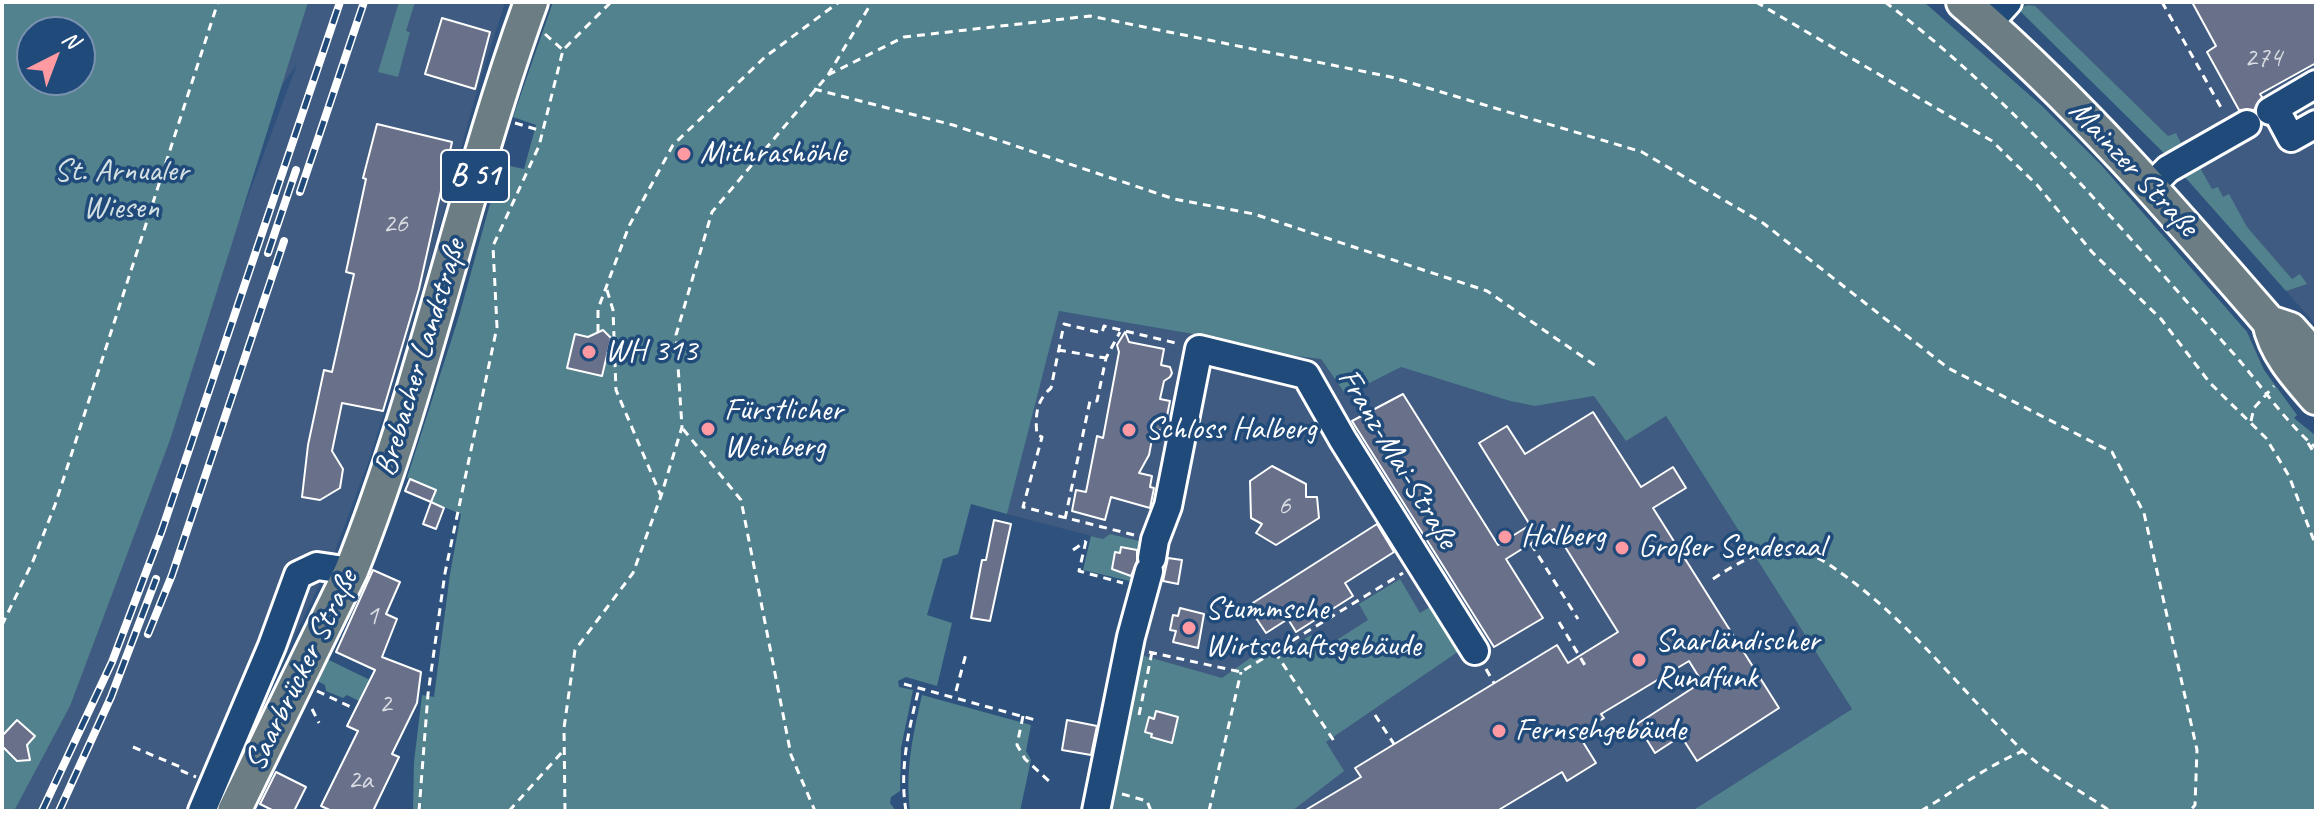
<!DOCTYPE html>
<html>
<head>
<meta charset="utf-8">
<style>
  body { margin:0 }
  #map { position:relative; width:2318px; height:813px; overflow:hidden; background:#2e527d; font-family:Caveat,sans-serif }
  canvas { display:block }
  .frame { position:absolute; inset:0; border:4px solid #fff; pointer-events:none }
  .north { position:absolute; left:16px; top:16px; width:80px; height:80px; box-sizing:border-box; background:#1f4a7a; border:2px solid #7992af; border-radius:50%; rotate:42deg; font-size:22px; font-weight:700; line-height:32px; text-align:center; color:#fff }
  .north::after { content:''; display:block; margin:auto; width:28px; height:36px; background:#ff9aa2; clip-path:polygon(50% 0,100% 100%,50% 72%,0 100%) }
</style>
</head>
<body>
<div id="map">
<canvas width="2318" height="813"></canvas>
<div class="frame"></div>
<div class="north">N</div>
</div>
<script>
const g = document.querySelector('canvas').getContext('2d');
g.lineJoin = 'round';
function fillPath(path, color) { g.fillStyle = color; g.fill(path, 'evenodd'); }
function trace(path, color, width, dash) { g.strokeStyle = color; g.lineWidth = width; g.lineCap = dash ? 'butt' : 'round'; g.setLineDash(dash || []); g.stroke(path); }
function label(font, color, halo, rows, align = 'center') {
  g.font = font + ' Caveat,sans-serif'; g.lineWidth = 7; g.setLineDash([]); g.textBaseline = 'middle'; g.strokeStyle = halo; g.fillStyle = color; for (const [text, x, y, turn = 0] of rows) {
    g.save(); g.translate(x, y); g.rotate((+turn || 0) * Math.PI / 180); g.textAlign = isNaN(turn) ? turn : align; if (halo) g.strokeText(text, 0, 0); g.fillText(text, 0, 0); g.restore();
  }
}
fillPath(new Path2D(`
  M295,2H505L478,87L422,290L369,460L334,554L211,811H14L69,705L205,313L297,64L279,90Z
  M2027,2H2316V325L2165,154L2018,9Z
  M1059,311L1193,334L1255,351L1321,359L1346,395L1401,367L1510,401L1535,406L1594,396L1666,416L1852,709L1692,811H1103L1152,544L1110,534L1103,539L1007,514Z`), '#3f5b81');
fillPath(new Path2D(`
  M2,2H308L170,440L70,706L14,811H2ZM32,32H80V80H32Z
  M399,2H415L406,31L410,32L398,77L378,72Z
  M553,2H1924L2042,106L2102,166L2247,332L2264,370L2297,415L2294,418L2316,436V811H1692L1852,709L1666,416L1626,441L1594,396L1535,406L1510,401L1401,367L1346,395L1321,359L1255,351L1193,334L1059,311L1007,514L971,504L958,554L943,559L927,615L952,623L937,686L906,677L898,681L899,687L913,690L901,748L900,791L891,797L890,803L896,811H413L414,762L422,695L434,697L450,574L461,514L431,502L436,490L407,478L459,316L501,164L524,169L536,125L513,117Z
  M2028,5L2035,6L2168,136L2176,133L2182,145L2165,154L2018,9Z
  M2199,166L2212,189L2218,187L2223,197L2229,194L2247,227L2292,279L2300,274L2307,284L2286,291L2184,176Z
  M1110,534L1152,544L1134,582L1083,570L1091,536L1103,539Z
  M1400,579L1420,613L1433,605L1462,649L1326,742L1344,771L1292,811H1103L1134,653L1222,678L1266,647L1275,659L1311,635L1321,650L1368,620L1359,604Z
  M327,659L370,680L359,701L347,695L343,698L326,691L325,685L317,681Z
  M922,695L1031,725L1026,751L1031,760L1020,811H910C905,770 913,735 922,695Z`), '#52828d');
const building = new Path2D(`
  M2192,2H2316V63L2260,94L2262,97L2254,110H2239L2207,52L2216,46Z
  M442,18L490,32L475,89L425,74Z
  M377,124L452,142L419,289L383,411L342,403L332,451L343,469L340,488L320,500L302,497L308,445L324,370L332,372L354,274L346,272L366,179L363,178Z
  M603,330L611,338L602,376L567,368L575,334L588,337Z
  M1125,332L1129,342L1164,349L1161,365L1170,367L1172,373L1170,377L1164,381L1160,399L1170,401L1164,431L1154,429L1149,455L1139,473L1152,476L1150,487L1154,488L1150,508L1111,497L1105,520L1072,511L1076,490L1086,492L1097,436L1103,438L1119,352L1117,345Z
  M1403,394L1498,545L1530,525L1479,443L1507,426L1525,454L1593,412L1641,487L1673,467L1686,488L1653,508L1779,708L1697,761L1681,736L1655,753L1637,724L1702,682L1689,661L1601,714L1604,718L1578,734L1596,763L1567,781L1562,772L1497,811H1304L1361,777L1355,768L1557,645L1568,663L1618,632L1554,529L1506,559L1543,618L1494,647L1352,421Z
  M1272,466L1306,484V497H1317L1319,518L1276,545L1256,533L1262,524L1251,518L1250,481Z
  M410,479L436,490L431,502L405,491Z
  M431,502L444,508L436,529L423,524Z
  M994,520L1011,524L990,621L971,618L982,560H986Z
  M1377,524L1394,552L1345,583L1353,596L1296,632L1288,619L1266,633L1248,606Z
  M1121,547L1137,550V561L1131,576L1112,569L1115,552L1120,553Z
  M1168,558L1182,560L1178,584L1163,581Z
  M373,570L400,582L386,614L397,619L382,657L421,672L417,703L392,754L399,757L373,811H332L321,806L358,731L347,726L375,670L336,652Z
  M1180,608L1204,614L1198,648L1173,642L1176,631L1170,630L1173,615L1178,616Z
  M1156,711L1178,717L1172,743L1151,737L1152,734L1145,732L1149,717L1154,719Z
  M17,720L35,736L27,745L30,760L17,761L2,746V736Z
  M1067,720L1097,726L1091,755L1062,750Z
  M276,772L306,787L294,811H274L260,804Z`);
fillPath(building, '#68708a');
trace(building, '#fff', 2);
const minor = new Path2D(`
  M1988,24L2008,2
  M2275,108L2291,138L2316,124
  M2270,111L2316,84
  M2151,186L2168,169L2247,124
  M1152,558L1155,540L1168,506L1199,349L1306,375L1343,440L1475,651
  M202,811L272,646L298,575L317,566L351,571
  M1096,811L1131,637L1149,571`);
const major = new Path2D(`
  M1963,2C2076,99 2172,210 2269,322C2275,352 2296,375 2316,398
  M2269,322L2290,329L2316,358
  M234,811L351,571C425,386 463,189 531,2`);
trace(minor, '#fff', 32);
trace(major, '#fff', 38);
trace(new Path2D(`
  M1756,2L1992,141L2038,186L2092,252L2161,319L2210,383L2266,438L2289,476L2316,546
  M1885,2C2013,98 2117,225 2224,343C2256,377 2281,418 2316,448
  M2162,2L2223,111
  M545,34L563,50
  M828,75L904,37L1090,16L1391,77L1642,152L1763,223L1948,368L2112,452L2144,513L2197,750L2195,805L2190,811
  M814,89L953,125L1174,199L1254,214L1487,291L1599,368
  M515,123L542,131
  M607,290L613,310L616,390L661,496
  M598,332V309L629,226L673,145L765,57L839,2
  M1058,350L1106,358
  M2251,421L2254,408L2274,386
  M683,429L741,500L791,755L815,811
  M2308,443L2316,456
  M1065,519L1090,401H1097L1106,358L1120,332
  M1134,535L1023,507L1042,437L1037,435C1035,416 1036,401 1051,388L1064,324L1102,333L1104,326L1180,344
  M1086,541L1079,571L1123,583
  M1531,544L1578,619
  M1073,550L1086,541
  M1713,579C1743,559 1767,546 1804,553C1818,556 1830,565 1841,573C1910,622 1961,690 2020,748C2043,771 2083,792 2110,811
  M1559,622L1586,667
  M2,625L33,561L55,505L218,2
  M1267,640L1334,741
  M1149,652L1241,672L1403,573
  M1486,669L1494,683
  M904,684L1039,721
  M317,691L355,709
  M956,691L966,654
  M312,709L319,723
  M1139,715L1152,652
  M1375,715L1394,744
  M1023,716L1017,745L1025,759L1050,782
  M133,747L183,768L182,771L196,777
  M1122,794L1147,801L1151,811
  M419,811L428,694L445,573L497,327L493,246L539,146L563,50L611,2
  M509,811L563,751
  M565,811L564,728L575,650L633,573L661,496L682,427L676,335L712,212L828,75L872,2
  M906,811C899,768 909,729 919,688
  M1209,811L1241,672
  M1921,811C1955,791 1986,766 2023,751`), '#fff', 3, [8, 6]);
trace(minor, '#1f4a7a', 26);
trace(major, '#6c7e84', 32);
const rail = new Path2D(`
  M300,192L364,2
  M268,253L296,170
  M148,634L172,575L284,241
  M42,811L112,662L162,530L340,2
  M59,811L111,697L156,579`);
trace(rail, '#fff', 8);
trace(rail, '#1f4a7a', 5, [15]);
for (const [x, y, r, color] of [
  [684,154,8,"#ff9aa2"],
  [589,352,8,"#ff9aa2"],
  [708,429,8,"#ff9aa2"],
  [1129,430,8,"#ff9aa2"],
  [1505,537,8,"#ff9aa2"],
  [1622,548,8,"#ff9aa2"],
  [1189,628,8,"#ff9aa2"],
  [1639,660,8,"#ff9aa2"],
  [1499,731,8,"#ff9aa2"]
]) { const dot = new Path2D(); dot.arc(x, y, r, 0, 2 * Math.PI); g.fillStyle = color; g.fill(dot); trace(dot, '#1f4a7a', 3); }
label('28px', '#d9dbe2', null, [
  ["274",2263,59],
  ["26",395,225],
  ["6",1284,507],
  ["1",372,617],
  ["2",385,705],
  ["2a",360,781]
]);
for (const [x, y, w] of [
  [475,176,68]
]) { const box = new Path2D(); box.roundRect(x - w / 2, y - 26, w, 52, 6); g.fillStyle = '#1f4a7a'; g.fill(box); trace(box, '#fff', 2); }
label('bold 30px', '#fff', null, [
  ["B 51",475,176]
]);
label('32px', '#fff', '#1f4a7a', [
  ["Mithrashöhle",700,154],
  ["WH 313",605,352],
  ["Fürstlicher",724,411],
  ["Weinberg",724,448],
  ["Schloss Halberg",1145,430],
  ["Halberg",1521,537],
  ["Großer Sendesaal",1638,548],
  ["Stummsche",1205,610],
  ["Wirtschaftsgebäude",1205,647],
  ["Saarländischer",1655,642],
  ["Rundfunk",1655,679],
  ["Fernsehgebäude",1515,731]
], 'left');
label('32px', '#fff', '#1f4a7a', [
  ["Mainzer Straße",2133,169,47],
  ["Brebacher Landstraße",421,358,-73],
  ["Franz-Mai-Straße",1397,459,59],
  ["Saarbrücker Straße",302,671,-64]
]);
label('32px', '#d4e0e2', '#1f4a7a', [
  ["St. Arnualer",121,172],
  ["Wiesen",121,209]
]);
</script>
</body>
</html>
